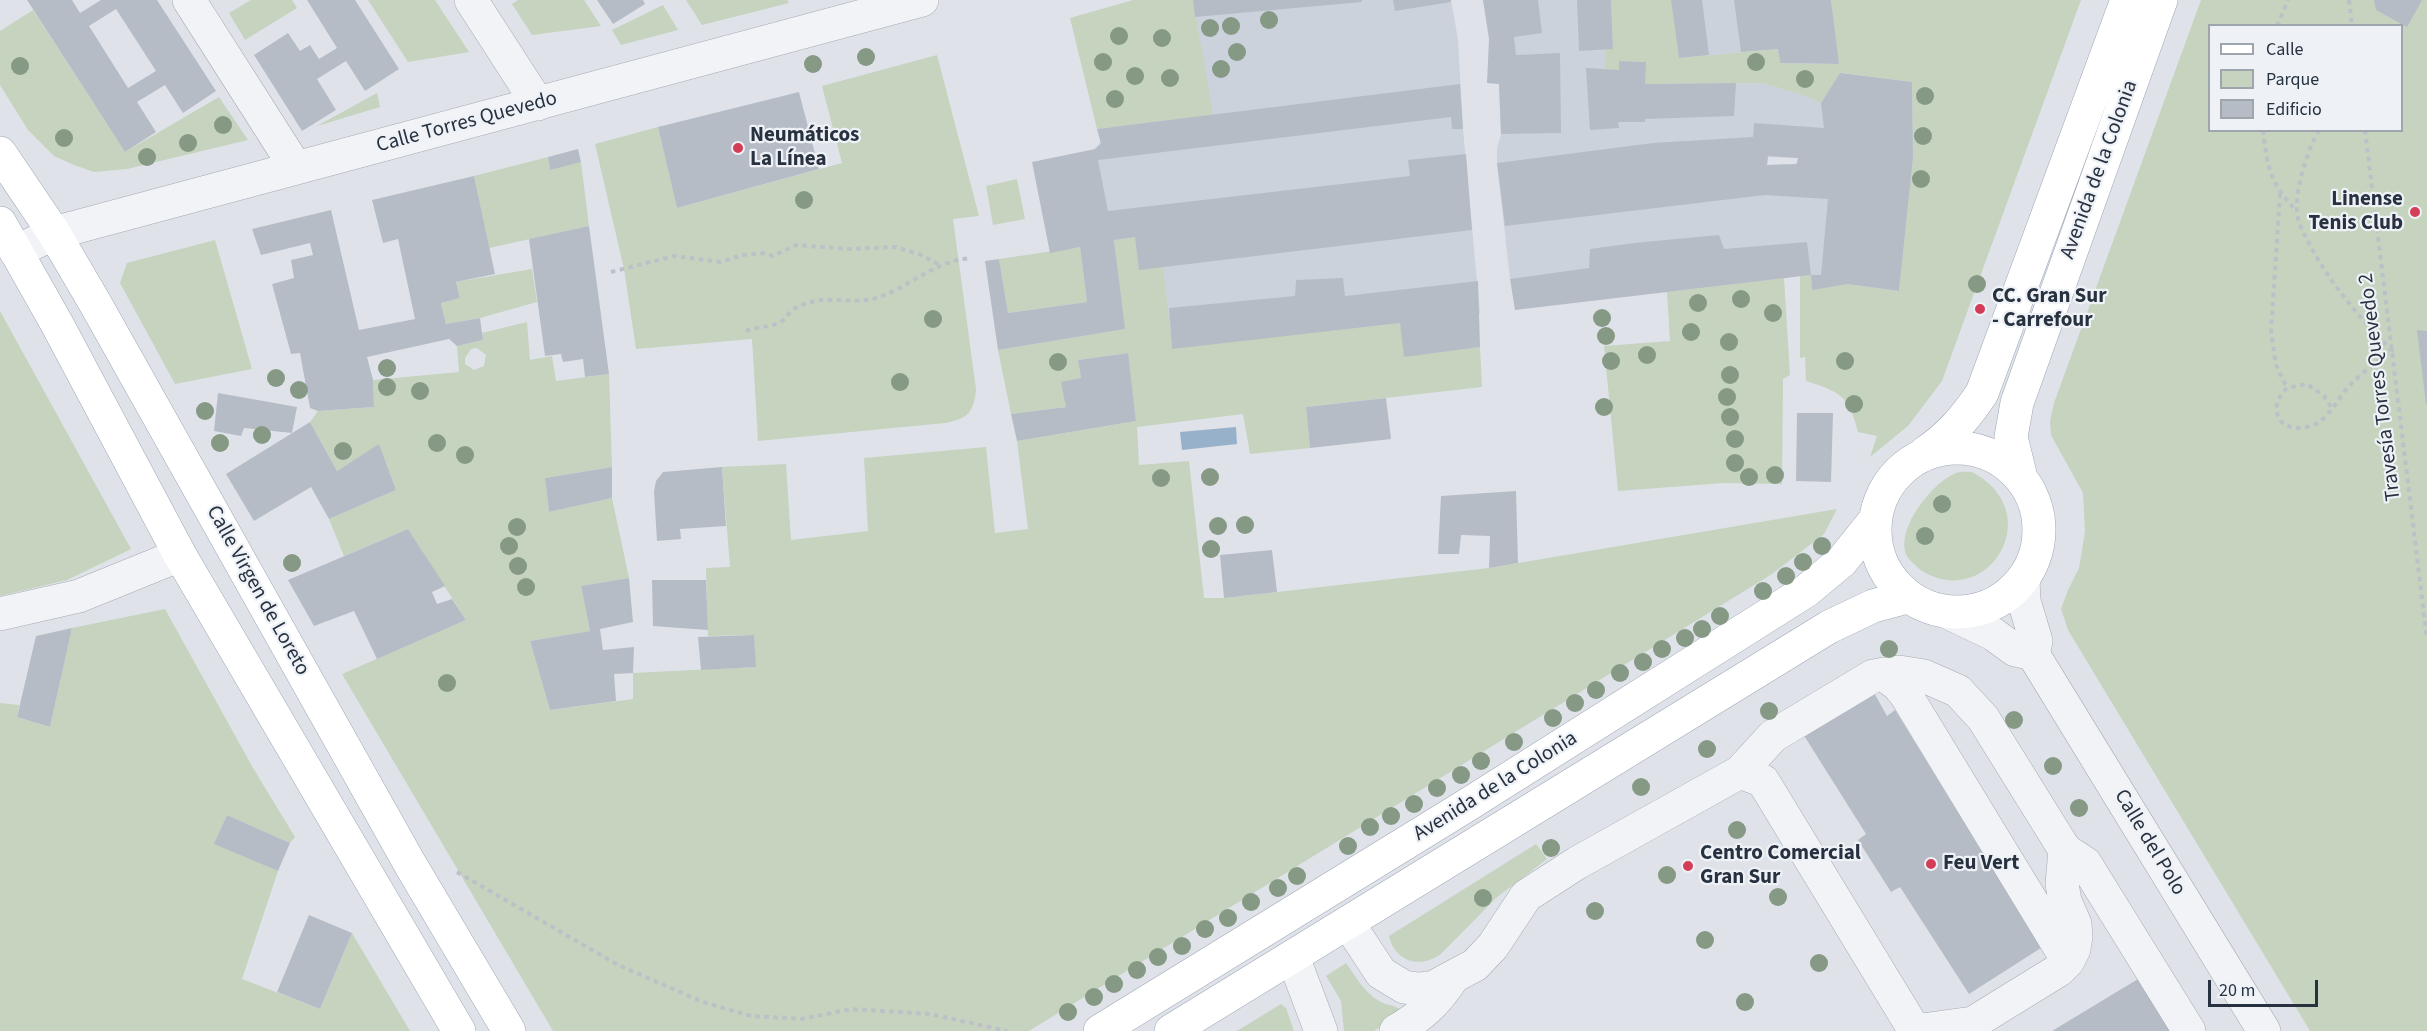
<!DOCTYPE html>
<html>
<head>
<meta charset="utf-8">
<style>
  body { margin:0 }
  #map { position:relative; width:2427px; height:1031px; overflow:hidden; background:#dfe3e9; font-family:"Source Sans 3",sans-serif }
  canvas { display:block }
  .legend { position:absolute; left:2208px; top:24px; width:195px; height:108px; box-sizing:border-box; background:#eef2f6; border:2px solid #9ea5ad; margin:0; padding:8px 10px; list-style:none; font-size:18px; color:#273140 }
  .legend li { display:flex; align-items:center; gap:12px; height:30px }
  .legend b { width:30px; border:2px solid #9ea5ad }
  .scale { position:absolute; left:2208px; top:980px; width:110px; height:27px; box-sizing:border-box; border:3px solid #273140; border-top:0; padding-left:8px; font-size:18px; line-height:21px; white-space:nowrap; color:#273140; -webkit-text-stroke:4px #eef2f6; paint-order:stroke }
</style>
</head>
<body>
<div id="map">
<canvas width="2427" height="1031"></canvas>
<ul class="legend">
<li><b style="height:8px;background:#fff"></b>Calle</li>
<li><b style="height:16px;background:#c5d3bf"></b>Parque</li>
<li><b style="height:16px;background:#b6bcc6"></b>Edificio</li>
</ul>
<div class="scale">20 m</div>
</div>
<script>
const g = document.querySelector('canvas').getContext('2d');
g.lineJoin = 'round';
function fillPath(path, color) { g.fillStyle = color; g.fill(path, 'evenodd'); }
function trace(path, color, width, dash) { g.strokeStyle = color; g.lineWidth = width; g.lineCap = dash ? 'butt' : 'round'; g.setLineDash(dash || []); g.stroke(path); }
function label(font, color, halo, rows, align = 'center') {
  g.font = font + ' "Source Sans 3",sans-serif'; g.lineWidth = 4.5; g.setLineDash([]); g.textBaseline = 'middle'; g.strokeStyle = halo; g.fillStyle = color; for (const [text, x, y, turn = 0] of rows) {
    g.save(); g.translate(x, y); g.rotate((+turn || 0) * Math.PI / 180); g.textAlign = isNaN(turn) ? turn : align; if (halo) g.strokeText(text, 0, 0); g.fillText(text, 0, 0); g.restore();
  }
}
fillPath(new Path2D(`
  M1193,0H1451L1458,39L1463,129L1480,314L1172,349L1139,270L1114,240L1095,149L1195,17Z
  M1483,0H1611L1613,49L1619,61L1646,62L1645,84L1762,83L1801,94L1821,103L1840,73L1912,82L1913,158L1899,291L1848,284L1812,290L1811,275L1510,279L1497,163V149L1501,134L1499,84ZM1768,157L1797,158H1798L1796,164L1767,165Z
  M1671,0H1771L1778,49L1679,58Z`), '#ccd2db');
fillPath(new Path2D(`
  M251,0H292L297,8L245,40L229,13Z
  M368,0H435L469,52L408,62Z
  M518,0H584L601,26L532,35L512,4Z
  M686,0H787L789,3L702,25Z
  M1133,0H1193L1213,115L1097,129L1070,18Z
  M1611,0H1671L1679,58L1778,49L1780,63L1838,64L1831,0H2081L1942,381L1908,426L1870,457L1877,436L1858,432C1849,396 1841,392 1806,381L1805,357L1800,358V276L1811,275L1812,289L1848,284L1899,291L1913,158L1912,82L1841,73L1821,103L1800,94L1762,83L1645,84V62L1619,61V70L1605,69V49H1613Z
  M2201,0H2427V1031H2310L2068,630L2061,609L2068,590L2079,568L2085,532L2083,493L2051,435L2050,421L2054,403ZM2210,26H2402V130H2210Z
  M663,5L678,30L621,45L612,30Z
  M33,10L125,152L219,97L248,140L127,169L94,172L74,165L54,156L28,130L0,85V31Z
  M937,55L979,216L953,219L976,389C974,412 968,419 945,423L758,441L752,339L636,349L624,269L595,144L658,127L677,208L842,163L822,86Z
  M377,93L380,107L317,126Z
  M548,157L550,169L581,162L589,226L489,248L474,176Z
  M1017,179L1025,219L993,225L986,186Z
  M1135,237L1139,269L1163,266L1172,348L1400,323L1405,356L1480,347L1482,387L1306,407L1310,448L1250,454L1243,414L1137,427L1139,465L1189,461L1204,598H1224L1489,568L1837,509L1824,534L1772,574L1029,1031H553L342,674L466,620L408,529L344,556L329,519L396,490L379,445L337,471L310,422L318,411L374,407L373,380L459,372L457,346L483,340L482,333L527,322L530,360L552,356L556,381L609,374L612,467L545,478L549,512L612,498L629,578L581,586L590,631L530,641L550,710L633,699V673L755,667L754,635L708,636L706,568L730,567L722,467L786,464L791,540L868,531L864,458L986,447L995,533L1028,529L1017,441L1136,421L1127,353L1078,360L1081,378L1066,407L1011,414L998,350L1124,329L1114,240ZM477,348L486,355L484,366L474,370L465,364V358L471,349Z
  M215,240L252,369L175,384L120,283L127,263Z
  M1080,247L1087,302L1008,313L999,259Z
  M532,269L537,302L480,318L446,324L441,303L460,298L456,282Z
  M1784,278L1790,375L1783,379L1782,484L1724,483L1618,491L1604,346L1670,341L1667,292Z
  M0,311L131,549L67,580L0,596Z
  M1972,472C2049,513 1988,611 1922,571C1916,566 1906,558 1905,551C1899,525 1932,484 1954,474C1959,471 1967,472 1972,472Z
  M165,609L253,768L295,837L290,843L227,815L215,844L278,871L242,979L320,1009L352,933L410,1031H0V703L19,705L17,717L50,727L72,628Z
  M1536,844L1547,859L1496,898L1441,954C1420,969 1395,962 1389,936Z
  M1346,963C1356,977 1364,992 1379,1001C1386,1005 1395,1005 1401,1010L1398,1016L1374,1031H1344L1341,1001L1326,976Z
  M1281,1004L1286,1008L1294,1031H1237Z`), '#c5d3bf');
fillPath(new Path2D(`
  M1236,427L1237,444L1182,450L1180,432Z`), '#98b1cb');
fillPath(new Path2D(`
  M27,0H72L80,13L101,0H157L216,91L183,113L165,85L137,102L156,132L125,152ZM116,9L156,71L128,88L89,26Z
  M307,0H355L399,69L365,91L346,61L317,79L336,110L302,131L254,55L288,33L300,51L310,45L319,59L337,48Z
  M597,0H643L645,4L613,24Z
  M1193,0H1362V2L1195,17Z
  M1393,0H1451V2L1395,11Z
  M1483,0H1538L1542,33L1514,37L1516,55L1560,53L1561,133L1501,134L1499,84L1487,83L1489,39Z
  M1577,0H1611L1613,49L1579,51Z
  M1671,0H1702L1709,55L1679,58Z
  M1734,0H1831L1839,64L1780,63L1778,49L1741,52Z
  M2374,0H2422L2407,27L2376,10Z
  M1619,61L1646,62L1645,84L1736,83L1734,116L1645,119V122H1618L1619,128L1590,130L1586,68L1619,70Z
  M1840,73L1912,82L1913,158L1899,291L1848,284L1812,290L1811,275H1821L1828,199L1765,195L1505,226L1497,163L1653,143L1753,137L1754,123L1824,128L1821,103ZM1768,156L1798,158L1797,164L1767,165Z
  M1460,84L1463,129H1452L1451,117L1098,160L1108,211L1410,176L1408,160L1466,154L1472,230L1139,270L1135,237L1114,240L1125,329L998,350L985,261L999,259L1008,313L1087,302L1080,247L1050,253L1032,162L1095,149L1101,144L1097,129Z
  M799,92L819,169L677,208L658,127Z
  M578,149L581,162L550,170L548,157Z
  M474,176L495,274L456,282L460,298L441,303L446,324L480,318L483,340L457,346L449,339L367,357L373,380L374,407L318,411L310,408L300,353L291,354L272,284L294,278L291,260L313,255L310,243L261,255L252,229L331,210L359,330L415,319L398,239L383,243L372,200Z
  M589,226L609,374L585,377L583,359L563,362L561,354L545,356L529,239Z
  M1719,235L1724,249L1807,242L1811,275L1515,310L1510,279L1589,268L1590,249L1634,243Z
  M1343,278L1345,296L1478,281L1480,347L1404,357L1400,323L1172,349L1169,308L1295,296L1296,280Z
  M2417,330L2427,331V404H2426Z
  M1128,353L1136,421L1017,441L1011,414L1066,407L1061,382L1081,378L1078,360Z
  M218,393L297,407L292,433L244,428L241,436L214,431Z
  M1386,398L1391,439L1310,448L1306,407Z
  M1797,413H1833L1831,482L1796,481Z
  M310,422L337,471L379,444L396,490L329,519L311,487L254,521L226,474Z
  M612,467V498L549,512L545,478Z
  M722,467L726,526L680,529L681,539L657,541L654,492L656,481L663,472Z
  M1516,491L1518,563L1489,568L1490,536L1461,535L1459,554H1438L1441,496Z
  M408,529L445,586L432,592L437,604L452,599L466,620L377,659L354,611L314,626L288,580Z
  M1272,550L1277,592L1224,598L1220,555Z
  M629,578L633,622L600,629L603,650L634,647L633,673L614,674L616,701L550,710L530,641L590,631L581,586Z
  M652,580H706L708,630L653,626Z
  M72,628L50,727L17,717L36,636Z
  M754,635L756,667L701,670L698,637Z
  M1873,691L1887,716L1895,710L2041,948L1969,994L1900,887L1891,892L1858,840L1866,834L1803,734Z
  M227,815L290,843L278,871L214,844Z
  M309,915L352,933L320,1009L277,992Z
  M2143,976L2176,1031H2052Z`), '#b6bcc6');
const minor = new Path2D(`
  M189,0L296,168
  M471,0L538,104
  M16,252L54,233L922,0
  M2023,579L2024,601L2036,641L2033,654L2264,1031
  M1947,612L1993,634L2015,650L2033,654
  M0,614L79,596L180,555
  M1883,674L1898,685L1906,695L2068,961
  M1740,772L1773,736L1873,676L1899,672L1924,676L1958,691L1983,718L2065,850L2062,884L2065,901L2075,924L2076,936L2074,949L2068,961L2059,970L1973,1023L1915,1031
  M2065,850L2085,863L2189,1031
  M1348,923L1381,973L1404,987L1418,989L1432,988L1475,965L1493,946L1526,896L1577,863L1740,772L1763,781L1915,1031
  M1293,957L1321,1031
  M1396,1031C1421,1016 1435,1004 1451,980`);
const major = new Path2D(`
  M0,153L54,233L95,303L410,864L509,1031
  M0,223L57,324L180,555L459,1031
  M1875 530a82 82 0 1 1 164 0a82 82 0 1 1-164 0Z
  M1925,453C1950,436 1966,417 1982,393L2127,0
  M2021,478L2011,437L2017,403L2161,0
  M1100,1031L1464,807L1806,591L1842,561L1874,521
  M1171,1031L1829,627L1873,606L1907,597`);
trace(minor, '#a4aab3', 34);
trace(major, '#9da7b5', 34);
trace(new Path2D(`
  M2349,0L2352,26
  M2277,26L2288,0
  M2263,130C2267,166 2270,184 2296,210
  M2319,130C2308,148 2295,190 2297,210C2297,223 2304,234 2310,245C2331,285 2360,318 2392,351C2377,361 2362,373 2349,386C2336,401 2327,423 2307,427C2279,434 2266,407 2287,388L2307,384L2324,396L2331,407
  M2365,130L2427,639
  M2280,194L2271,331L2276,365L2287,388
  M611,272L674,256L721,262L742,255L765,253L773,256L796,245L849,249L895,247L919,254L940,265
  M746,331C758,326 771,328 782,321C786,318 788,314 791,311C799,305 812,301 822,300C841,299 864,304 882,296C915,283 933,262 971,258
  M457,872L618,965L703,1002L751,1016L802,1019L851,1009L930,1014L1007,1031`), '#bcc1c7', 4, [4.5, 4.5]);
trace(minor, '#f1f3f7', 33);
trace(major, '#fff', 33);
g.fillStyle = '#859985';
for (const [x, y] of [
  [1269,20],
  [1231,26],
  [1210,28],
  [1119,36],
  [1162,38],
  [1237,52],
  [866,57],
  [1103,62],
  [1756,62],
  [813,64],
  [20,66],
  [1221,69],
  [1135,76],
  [1170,78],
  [1805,79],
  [1925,96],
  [1115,99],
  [223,125],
  [1923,136],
  [64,138],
  [188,143],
  [147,157],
  [1921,179],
  [804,200],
  [1977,284],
  [1741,299],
  [1698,303],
  [1773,313],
  [1602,318],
  [933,319],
  [1691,332],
  [1606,336],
  [1729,342],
  [1647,355],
  [1611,361],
  [1845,361],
  [1058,362],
  [387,368],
  [1730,375],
  [276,378],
  [900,382],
  [387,387],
  [299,390],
  [420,391],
  [1727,397],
  [1854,404],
  [1604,407],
  [205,411],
  [1730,417],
  [262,435],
  [1735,439],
  [220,443],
  [437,443],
  [343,451],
  [465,455],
  [1735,463],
  [1775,475],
  [1210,477],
  [1749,477],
  [1161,478],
  [1942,504],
  [1245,525],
  [1218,526],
  [517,527],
  [1925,536],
  [509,546],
  [1822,546],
  [1211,549],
  [1803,562],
  [292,563],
  [518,566],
  [1786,576],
  [526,587],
  [1763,591],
  [1720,616],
  [1702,629],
  [1685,638],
  [1662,649],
  [1889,649],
  [1643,662],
  [1620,673],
  [447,683],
  [1596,690],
  [1575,703],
  [1769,711],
  [1553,718],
  [2014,720],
  [1514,742],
  [1707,749],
  [1481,761],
  [2053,766],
  [1461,775],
  [1641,787],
  [1437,788],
  [1414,804],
  [2079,808],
  [1391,816],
  [1370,827],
  [1737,830],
  [1348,846],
  [1551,848],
  [1667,875],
  [1297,876],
  [1278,888],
  [1778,897],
  [1483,898],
  [1251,902],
  [1595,911],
  [1228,918],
  [1205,929],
  [1705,940],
  [1182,946],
  [1158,957],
  [1819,963],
  [1137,970],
  [1114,984],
  [1094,997],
  [1745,1002],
  [1068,1012]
]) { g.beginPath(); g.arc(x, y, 9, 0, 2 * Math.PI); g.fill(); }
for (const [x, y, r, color] of [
  [738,148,6,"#d43d57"],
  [2415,212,6,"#d43d57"],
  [1980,309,6,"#d43d57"],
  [1931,864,6,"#d43d57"],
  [1688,866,6,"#d43d57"]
]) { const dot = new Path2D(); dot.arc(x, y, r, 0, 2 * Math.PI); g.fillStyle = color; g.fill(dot); trace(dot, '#eef2f6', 2); }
label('21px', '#273140', '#eef2f6', [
  ["Calle Torres Quevedo",467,123,-15],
  ["Avenida de la Colonia",2100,170,-70],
  ["Travesía Torres Quevedo 2",2381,387,-97],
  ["Calle Virgen de Loreto",257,591,61],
  ["Avenida de la Colonia",1496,787,-32],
  ["Calle del Polo",2149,843,59]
]);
label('bold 21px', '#273140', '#eef2f6', [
  ["Neumáticos",750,136],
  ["La Línea",750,160],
  ["Linense",2403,200,"right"],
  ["Tenis Club",2403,224,"right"],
  ["CC. Gran Sur",1992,297],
  ["- Carrefour",1992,321],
  ["Centro Comercial",1700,854],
  ["Gran Sur",1700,878],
  ["Feu Vert",1943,864]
], 'left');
</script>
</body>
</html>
